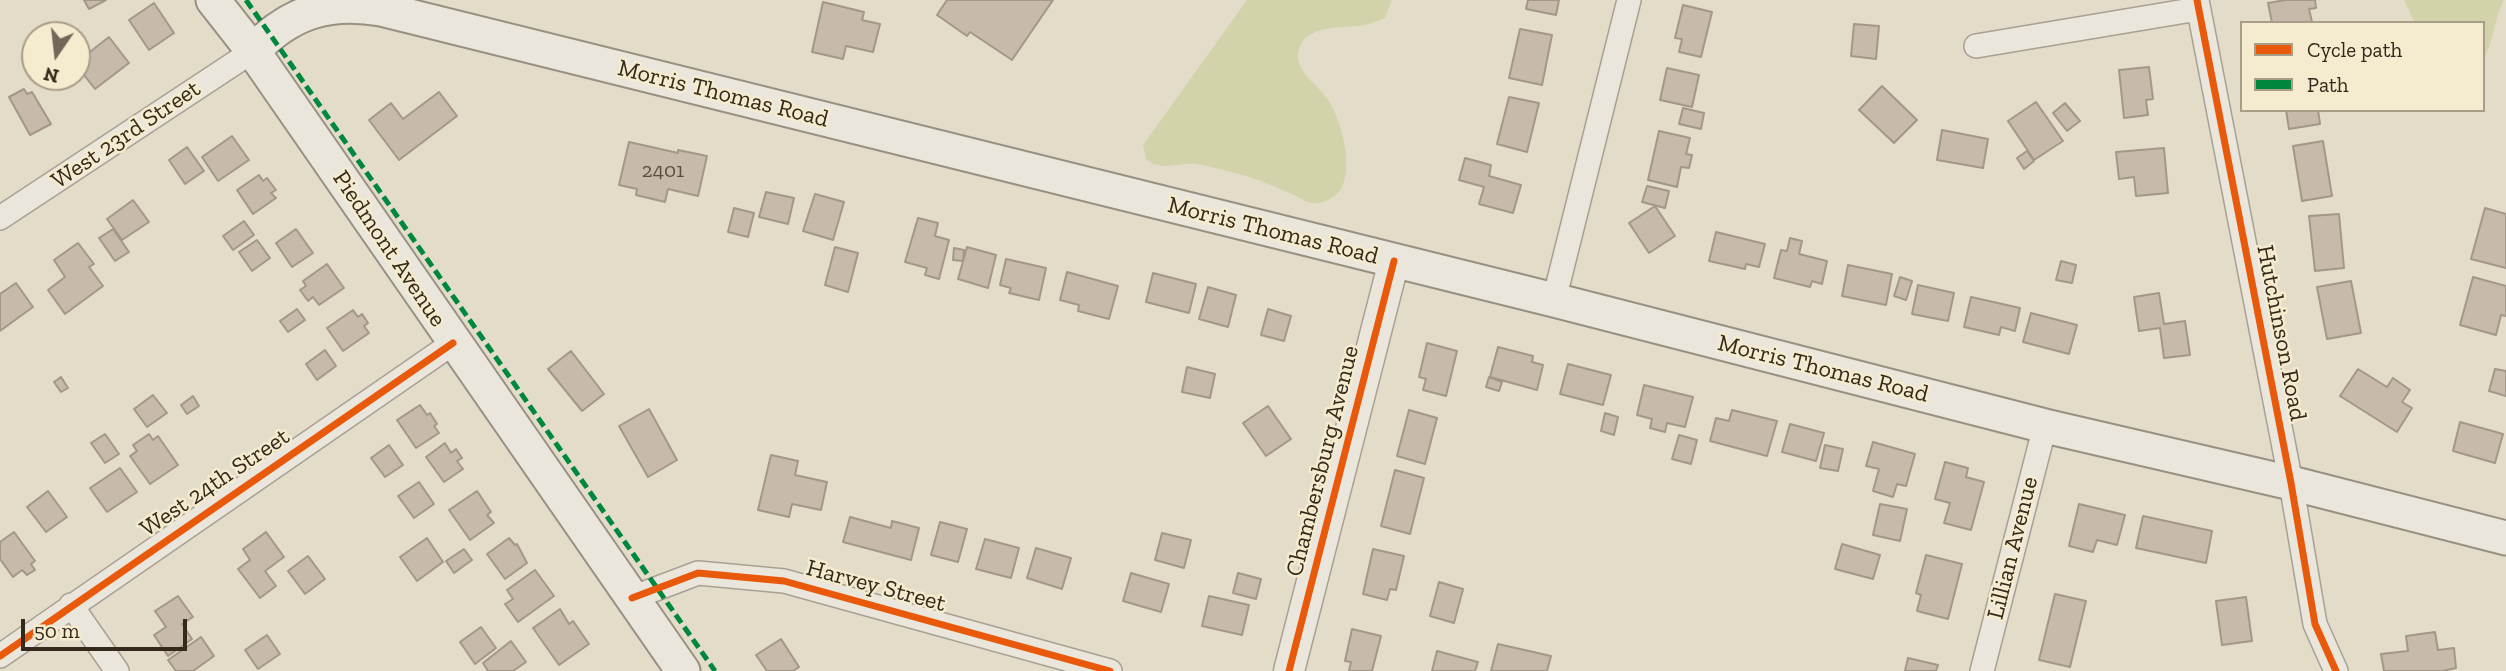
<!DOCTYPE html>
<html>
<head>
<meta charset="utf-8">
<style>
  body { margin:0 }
  #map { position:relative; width:2506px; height:671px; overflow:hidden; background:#e3dcc9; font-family:"Zilla Slab",serif }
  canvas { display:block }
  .legend { position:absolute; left:2240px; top:21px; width:245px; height:91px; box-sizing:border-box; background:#f5ebce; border:2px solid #a89d87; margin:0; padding:9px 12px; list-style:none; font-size:21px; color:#35291c }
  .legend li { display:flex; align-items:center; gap:14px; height:35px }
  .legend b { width:35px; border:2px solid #a89d87 }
  .north { position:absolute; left:21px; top:21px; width:70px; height:70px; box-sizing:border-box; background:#f5ebce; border:2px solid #a89d87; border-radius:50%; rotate:194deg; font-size:19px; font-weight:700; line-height:28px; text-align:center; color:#35291c }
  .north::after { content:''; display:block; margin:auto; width:24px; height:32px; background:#726859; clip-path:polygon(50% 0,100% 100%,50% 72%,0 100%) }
  .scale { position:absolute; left:21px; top:619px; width:166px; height:32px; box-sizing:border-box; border:4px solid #35291c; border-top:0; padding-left:9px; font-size:21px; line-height:24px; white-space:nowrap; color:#35291c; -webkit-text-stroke:5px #f5ebce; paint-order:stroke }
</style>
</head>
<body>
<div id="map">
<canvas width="2506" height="671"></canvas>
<ul class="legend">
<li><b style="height:9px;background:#e8590c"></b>Cycle path</li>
<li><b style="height:9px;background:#00873e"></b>Path</li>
</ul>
<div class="north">N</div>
<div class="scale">50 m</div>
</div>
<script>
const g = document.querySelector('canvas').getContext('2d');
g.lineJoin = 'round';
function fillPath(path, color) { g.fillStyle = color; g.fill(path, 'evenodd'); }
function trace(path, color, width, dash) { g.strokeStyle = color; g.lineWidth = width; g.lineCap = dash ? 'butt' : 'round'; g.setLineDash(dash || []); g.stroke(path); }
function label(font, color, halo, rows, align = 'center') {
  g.font = font + ' "Zilla Slab",serif'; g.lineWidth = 5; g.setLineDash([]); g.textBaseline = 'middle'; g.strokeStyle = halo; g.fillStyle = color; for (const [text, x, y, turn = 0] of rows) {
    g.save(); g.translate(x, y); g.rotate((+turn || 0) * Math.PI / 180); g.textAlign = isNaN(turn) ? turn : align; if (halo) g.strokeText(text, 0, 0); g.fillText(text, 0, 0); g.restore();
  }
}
fillPath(new Path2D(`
  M1247,0H1392L1385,18C1377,21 1369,25 1360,26C1341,28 1306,25 1299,49C1293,70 1316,83 1326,97C1341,117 1354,166 1341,189C1336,197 1324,204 1314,203C1307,203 1300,198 1294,195C1276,187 1258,179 1239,174C1225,171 1211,166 1197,164C1180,161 1162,173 1146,159L1143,145Z
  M2404,0H2504C2494,19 2494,42 2483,60V23H2415Z`), '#d2d3ab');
const building = new Path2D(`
  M84,0H106L89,9Z
  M947,0H1053L1012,60L970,32L967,36L937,15Z
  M1528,0H1559L1556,15L1526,9Z
  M2286,0H2315L2316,8L2309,9L2312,22L2272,23L2268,3Z
  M823,2L864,12L862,20L880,24L873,52L846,46L843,59L812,52Z
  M154,3L174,33L149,50L129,20Z
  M1683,5L1712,12L1701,57L1679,52L1682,39L1675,38Z
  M1854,24L1879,26L1876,59L1851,56Z
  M1520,29L1552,35L1542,85L1509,78Z
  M109,37L129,63L95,89L77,66V62Z
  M2149,67L2153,99L2146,100L2148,115L2124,118L2119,70Z
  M1667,68L1699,75L1692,107L1660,100Z
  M1882,86L1917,120L1894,143L1859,110Z
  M24,89L27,94L32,92L51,124L30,135L9,97Z
  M439,92L457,116L399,160L369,120L391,103L403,119Z
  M1509,97L1539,103L1527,152L1497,144Z
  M2036,102L2063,141L2034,160L2008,121Z
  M2065,103L2080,121L2067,131L2053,113Z
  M1683,108L1704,113L1701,129L1679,124Z
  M2286,110H2318L2320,124L2289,129Z
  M1942,130L1988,139L1983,168L1937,160Z
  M1659,131L1690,138L1686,154L1692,155L1689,168L1681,167L1677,187L1648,180Z
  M232,136L249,160L218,181L202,157Z
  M2323,141L2332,196L2302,201L2293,146Z
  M629,142L678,153V150L707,156L698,196L668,189L665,202L636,195L637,189L619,185Z
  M187,147L204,171L185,184L169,160Z
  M2164,148L2168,193L2136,196L2134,177L2119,179L2116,152Z
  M2027,151L2034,161L2024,169L2017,158Z
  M1465,158L1491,165L1489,176L1521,185L1513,213L1479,204L1484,187L1459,180Z
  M259,175L263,181L267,178L276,190L271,193L276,198L253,214L237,190Z
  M1647,186L1669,191L1665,208L1642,202Z
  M766,192L794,198L788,224L759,217Z
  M815,194L844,202L833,240L803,231Z
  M133,200L149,222L122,240L107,219Z
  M1655,206L1675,236L1649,253L1629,223Z
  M734,208L754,213L748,237L728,232Z
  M2485,208L2506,214V268L2471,259Z
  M2339,214L2344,268L2315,271L2309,216Z
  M918,218L938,223L935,236L949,240L939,279L925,275L927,268L905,262Z
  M244,221L254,235L233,250L223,236Z
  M113,229L129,252L115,261L99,238Z
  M296,229L313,253L292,267L276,243Z
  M1716,232L1765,244L1759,267L1746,264L1745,269L1709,261Z
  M1790,238L1802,241L1799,254L1827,261L1822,284L1812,281L1810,287L1774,278L1781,250L1787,251Z
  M257,240L270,258L252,271L239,252Z
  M78,243L94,264L89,267L103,286L65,314L48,290L65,277L54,260Z
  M835,247L858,253L848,292L825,285Z
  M967,247L996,255L988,288L958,279Z
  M954,248L964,250L963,261L953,260Z
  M1006,259L1046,268L1039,300L1009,293L1011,288L1000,285Z
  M2061,261L2076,265L2072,283L2056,280Z
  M327,264L344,288L319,305L313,297L308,301L300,290L306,286L303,281Z
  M1848,265L1892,274L1886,305L1842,296Z
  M1067,272L1118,286L1109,319L1078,311L1079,305L1060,300Z
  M1153,273L1196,284L1189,313L1146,302Z
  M1900,277L1912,281L1906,300L1894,296Z
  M2473,277L2506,286V316L2501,315L2496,335L2460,325Z
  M2351,281L2361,333L2327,339L2317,287Z
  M16,283L33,307L0,331V294Z
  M1918,285L1954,293L1948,321L1912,314Z
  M1208,287L1236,295L1228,327L1199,319Z
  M2159,293L2164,324L2185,321L2190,355L2164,358L2160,328L2139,331L2134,297Z
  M1971,297L2020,308L2015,331L2001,327L1999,335L1964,327Z
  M297,309L305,320L288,332L280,321Z
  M1268,309L1291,316L1284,341L1261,335Z
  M353,310L358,317L362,314L368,323L364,326L369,333L343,351L327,328Z
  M2031,313L2077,325L2069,354L2023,342Z
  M1427,343L1457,351L1446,396L1423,390L1426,379L1419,377Z
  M1498,347L1533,356L1532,362L1543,365L1537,390L1490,377Z
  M325,350L336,366L317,380L306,364Z
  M571,351L604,394L582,411L548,369Z
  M1568,364L1611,375L1603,405L1560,394Z
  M1187,367L1215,374L1210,398L1182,392Z
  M2358,369L2387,387L2393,378L2410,390L2402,402L2412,408L2397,432L2340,396Z
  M2495,369L2506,371V396L2489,391Z
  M61,377L68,388L61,392L54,382Z
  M1489,377L1502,382L1499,391L1486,387Z
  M1644,385L1693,397L1685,427L1667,423L1665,432L1650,428L1652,419L1637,415Z
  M153,395L167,413L147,427L134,409Z
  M193,396L199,406L187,414L181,405Z
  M420,405L427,415L430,413L437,424L434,426L439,433L416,448L397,420Z
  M1268,406L1291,439L1266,456L1243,423Z
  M649,409L677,460L648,477L619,426Z
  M1409,410L1437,418L1425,464L1397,456Z
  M1732,410L1777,421L1767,456L1710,441L1716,418L1729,421Z
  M1605,413L1618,417L1614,435L1601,431Z
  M2460,422L2503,434L2495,463L2453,451Z
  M1790,424L1824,433L1816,461L1782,452Z
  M105,434L119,454L105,463L91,443Z
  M149,434L153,440L158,436L178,465L150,484L130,456L137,451L133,445Z
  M1679,435L1697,440L1691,464L1672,459Z
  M1873,442L1915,454L1906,486L1897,484L1893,497L1873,491L1879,469L1866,466Z
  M445,443L451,453L456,449L462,458L457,461L463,469L444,482L426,457Z
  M389,445L403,465L385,477L371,458Z
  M1825,445L1843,449L1838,471L1820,468Z
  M771,455L798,461L795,475L827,482L821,510L792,504L789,517L758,510Z
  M1945,462L1968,468L1966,477L1984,482L1971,530L1944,523L1950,503L1935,499Z
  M120,468L137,492L107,512L90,488Z
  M1395,470L1424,478L1410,534L1381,526Z
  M419,482L434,504L414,518L398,496Z
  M48,491L67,517L46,532L27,507Z
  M477,491L491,512L487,515L494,523L470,540L449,510Z
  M1880,504L1907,509L1900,541L1873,535Z
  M2079,504L2125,515L2117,545L2097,540L2093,552L2069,546Z
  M2143,516L2212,531L2206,563L2136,548Z
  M850,517L891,528L892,521L919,528L911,560L843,542Z
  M940,522L967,529L958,562L931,555Z
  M14,532L35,561L31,564L35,570L27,575L22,570L13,577L0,559V542Z
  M266,532L284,557L265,571L276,586L260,598L238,569L250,560L243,549Z
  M1162,533L1191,540L1184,568L1155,560Z
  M427,538L443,562L417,581L400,557Z
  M509,538L515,545L517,544L527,563L505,579L487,554Z
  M985,539L1019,548L1011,578L976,569Z
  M1842,544L1880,555L1873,579L1835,569Z
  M1036,548L1071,558L1062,589L1027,578Z
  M464,549L472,560L454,573L446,561Z
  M1373,549L1404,556L1396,590L1390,589L1387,600L1363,594Z
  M1926,555L1962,564L1948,619L1917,611L1921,595L1916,593Z
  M308,556L325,579L305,594L288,571Z
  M535,570L554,596L518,622L505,604L513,599L507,590Z
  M1131,573L1169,584L1161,612L1123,601Z
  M1238,573L1261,579L1256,599L1233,593Z
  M1439,582L1463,589L1454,623L1430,616Z
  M2055,594L2086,601L2070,667L2039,660Z
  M178,596L193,617L182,624L192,639L168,656L154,635L166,627L155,611Z
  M1209,596L1249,605L1242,635L1202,626Z
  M2246,597L2252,641L2222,645L2216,601Z
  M560,609L569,624L573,621L589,644L559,665L533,628Z
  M481,627L496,648L475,664L460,642Z
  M1352,629L1381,636L1372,671H1349L1351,662L1345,661Z
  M2435,632L2438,650L2454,648L2456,668L2443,671H2384L2381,654L2408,651L2406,636Z
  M267,635L280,654L258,669L245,650Z
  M201,637L214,656L193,671H176L168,660Z
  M781,639L799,667L793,671H767L756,655Z
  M511,641L526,662L513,671H488L483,663Z
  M1498,644L1551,656L1547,671H1491Z
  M1437,651L1478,662L1475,671H1432Z
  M1908,658L1938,665L1936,671H1905Z`);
fillPath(building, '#c7baaa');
trace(building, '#a39789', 2);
const minor = new Path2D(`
  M2197,0L2291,483L2315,624L2336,671
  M1976,46L2198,9
  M0,218L253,51
  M1554,300L1629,0
  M632,598L698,573L784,581L1110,671
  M71,605L117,671
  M0,656L453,343
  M1982,671L2045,426`);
const tertiary = new Path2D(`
  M1289,671L1394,261`);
const secondary = new Path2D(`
  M213,0L253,51L683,671
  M253,51C290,12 329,0 381,9L1554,300L2045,426L2291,483L2506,538`);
trace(minor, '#a8a093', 26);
trace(tertiary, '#a8a093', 33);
trace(secondary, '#979083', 37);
trace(minor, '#ebe6db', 23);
trace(tertiary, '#ebe6db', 30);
trace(secondary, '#ebe6db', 33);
trace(new Path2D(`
  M246,0L715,671`), '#00873e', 5, [10, 5]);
trace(new Path2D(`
  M2197,0L2291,483L2315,624L2336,671
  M632,598L698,573L784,581L1110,671
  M0,656L453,343
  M1289,671L1394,261`), '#e8590c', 7);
label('21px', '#5a4d40', null, [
  ["2401",663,171]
]);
label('24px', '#35291c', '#f5ebce', [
  ["Morris Thomas Road",723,94,14],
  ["West 23rd Street",126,135,-34],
  ["Morris Thomas Road",1273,231,14],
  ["Piedmont Avenue",389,249,56],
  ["Hutchinson Road",2281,333,79],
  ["Morris Thomas Road",1823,369,14],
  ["Chambersburg Avenue",1323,461,-76],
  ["West 24th Street",215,483,-34],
  ["Lillian Avenue",2013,548,-76],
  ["Harvey Street",876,586,15]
]);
</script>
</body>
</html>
